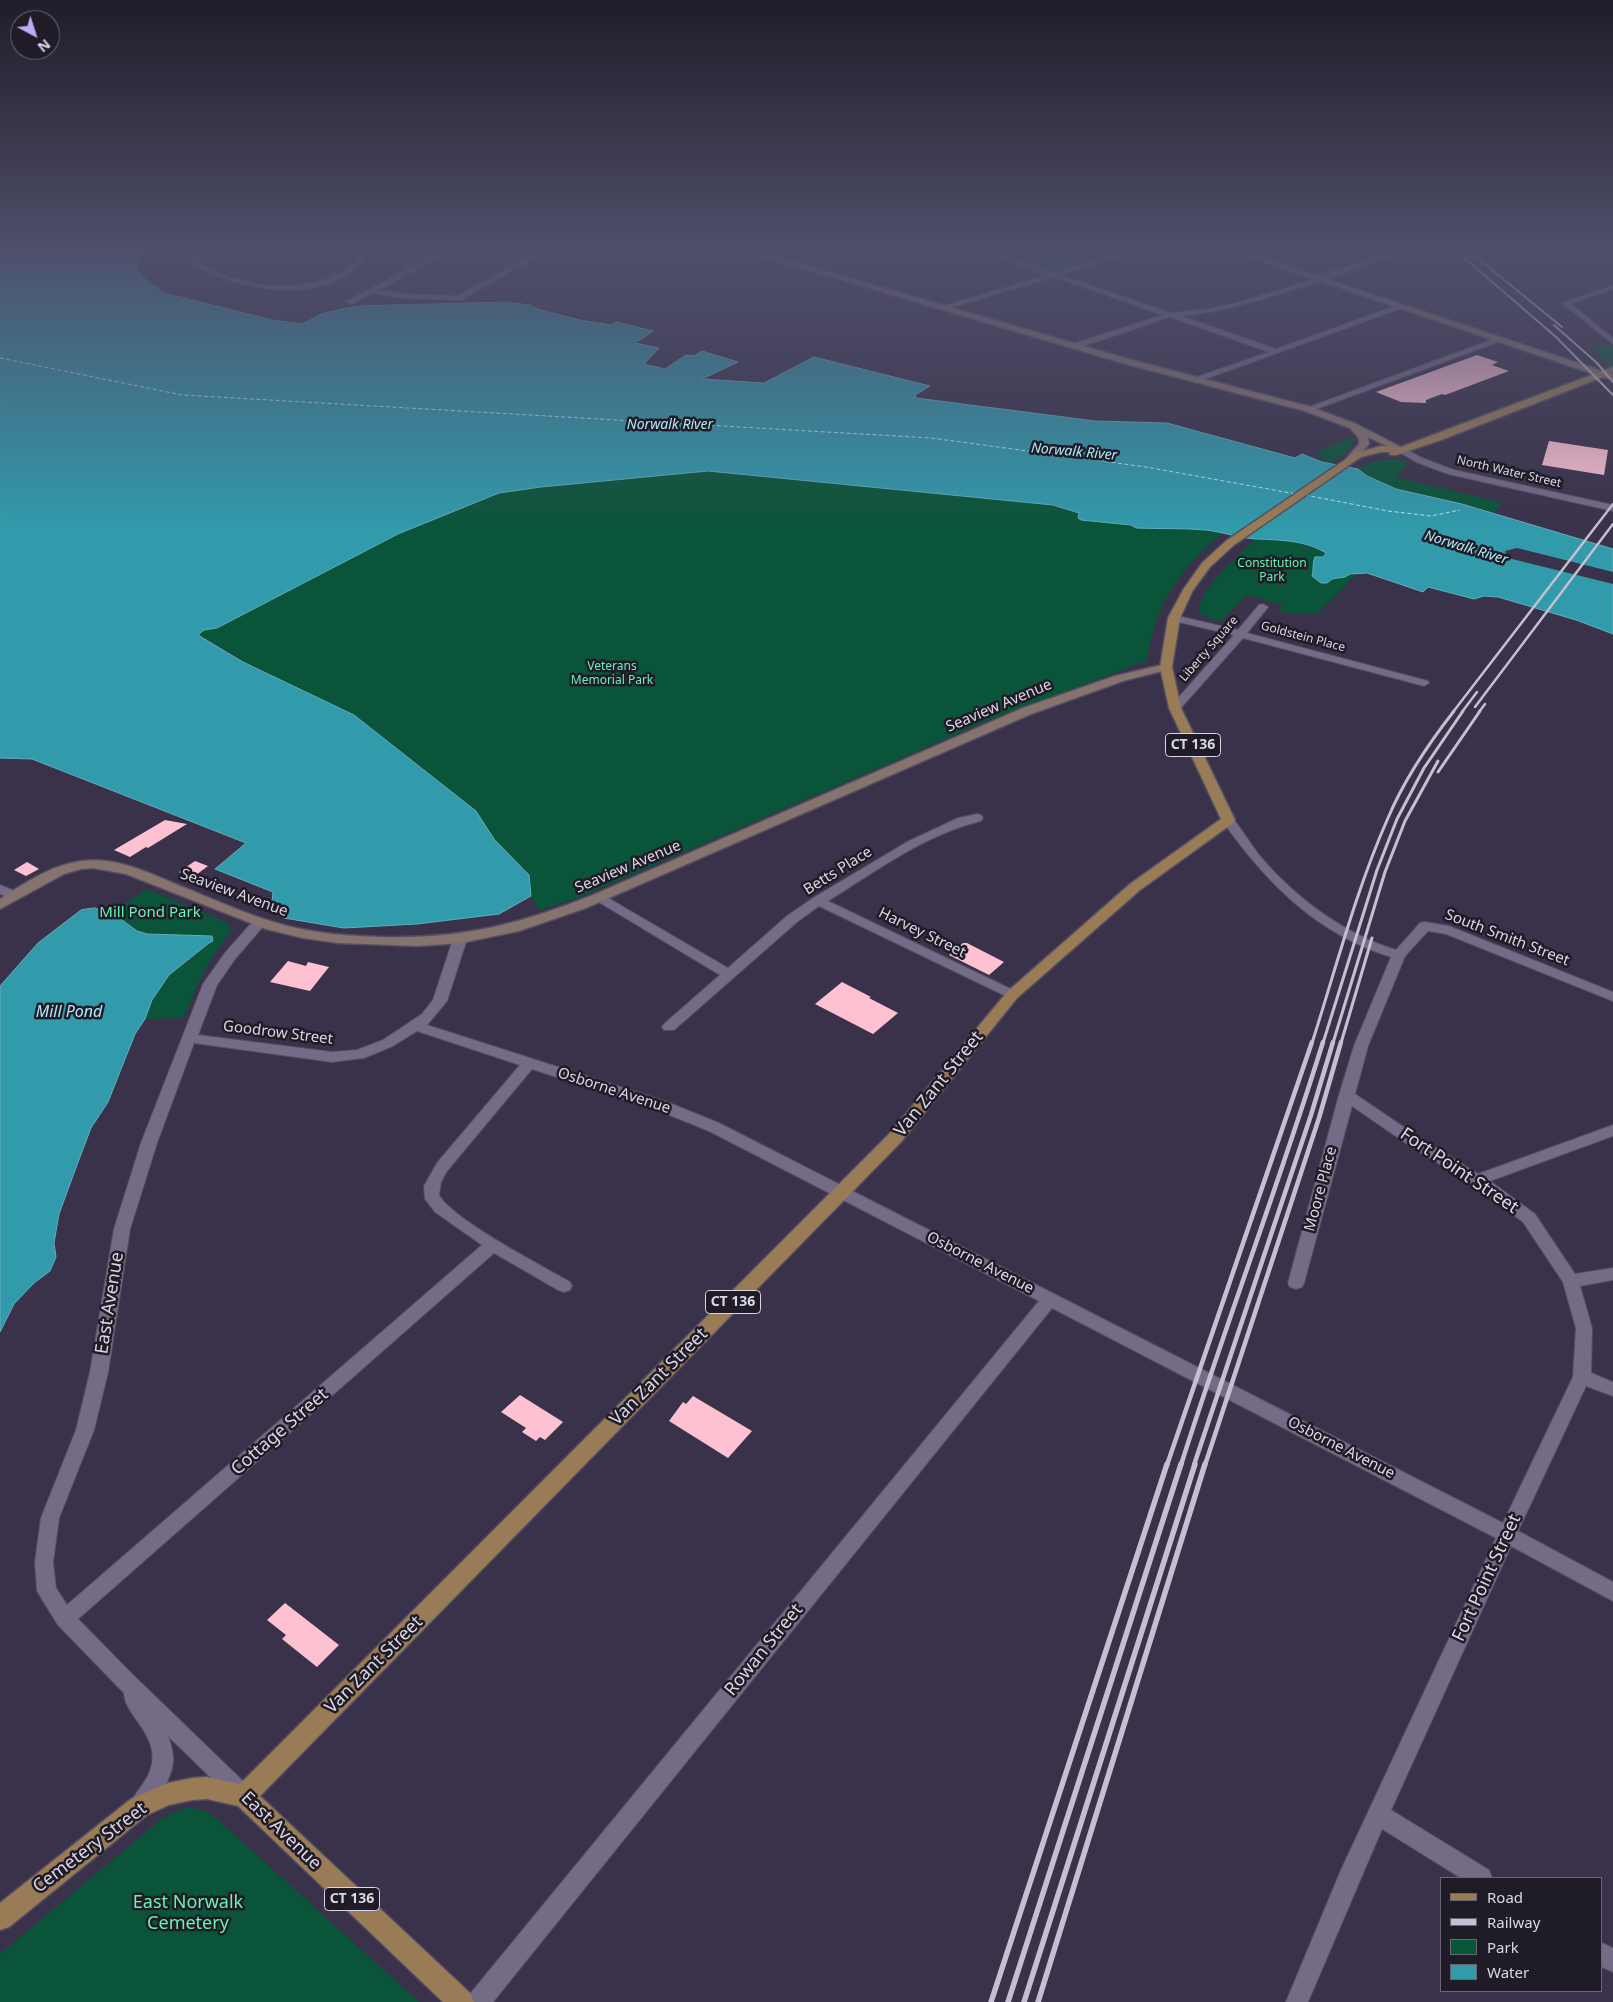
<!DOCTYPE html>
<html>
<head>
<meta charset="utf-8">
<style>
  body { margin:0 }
  #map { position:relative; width:1613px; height:2002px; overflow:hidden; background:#3a324a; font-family:"Noto Sans",sans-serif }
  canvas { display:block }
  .legend { position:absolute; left:1440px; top:1877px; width:162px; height:115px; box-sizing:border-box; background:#201c27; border:1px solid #6b6673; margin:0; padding:6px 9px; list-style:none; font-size:15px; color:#dbd6e6 }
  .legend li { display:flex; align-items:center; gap:10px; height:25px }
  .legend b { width:25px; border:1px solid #6b6673 }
  .north { position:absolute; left:10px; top:10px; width:50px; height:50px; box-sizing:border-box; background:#201c27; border:1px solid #6b6673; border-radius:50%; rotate:140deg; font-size:14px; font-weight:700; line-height:20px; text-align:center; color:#dbd6e6 }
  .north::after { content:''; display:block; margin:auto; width:18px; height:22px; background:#bfa9f4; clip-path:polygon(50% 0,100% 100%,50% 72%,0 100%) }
</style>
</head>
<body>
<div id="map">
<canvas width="1613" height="2002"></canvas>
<ul class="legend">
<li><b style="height:6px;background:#997c56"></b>Road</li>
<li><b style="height:6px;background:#c5c0d1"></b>Railway</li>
<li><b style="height:14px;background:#0a5539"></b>Park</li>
<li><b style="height:14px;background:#319aab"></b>Water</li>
</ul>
<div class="north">N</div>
</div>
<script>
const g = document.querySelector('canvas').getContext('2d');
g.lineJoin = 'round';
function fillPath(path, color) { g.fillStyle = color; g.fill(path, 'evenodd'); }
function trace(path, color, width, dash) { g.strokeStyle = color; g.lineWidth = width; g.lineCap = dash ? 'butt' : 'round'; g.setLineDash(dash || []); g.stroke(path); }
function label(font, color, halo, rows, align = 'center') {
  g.font = font + ' "Noto Sans",sans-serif'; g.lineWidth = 5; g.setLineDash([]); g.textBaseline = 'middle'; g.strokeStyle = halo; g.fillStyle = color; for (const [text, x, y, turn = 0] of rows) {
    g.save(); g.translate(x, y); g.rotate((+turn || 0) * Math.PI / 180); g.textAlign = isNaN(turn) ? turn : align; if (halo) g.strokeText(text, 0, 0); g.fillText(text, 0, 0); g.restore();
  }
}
fillPath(new Path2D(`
  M982,248H1138L1057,272Z
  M1590,345H1613V367L1611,368Z
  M1353,436C1355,451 1339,457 1329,464L1315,453Z
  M1397,459L1408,463L1396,477L1503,503L1492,514C1450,501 1392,496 1358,469L1377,461Z
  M708,471L1053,505L1079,513L1081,520L1131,525L1136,528L1206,530L1223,533C1179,567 1155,606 1147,661L994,718L578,898L539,910L531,896L529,875L494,839L475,811L214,643L197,635L204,630L217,628L398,534L499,493L541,487Z
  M1255,539C1277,539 1307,542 1326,554L1323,557L1327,583L1332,579L1358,573L1317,614L1278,612L1283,605L1247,595L1222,620L1217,621L1199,614C1198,589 1238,556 1255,539Z
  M146,889L224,921L230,926L231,931L207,965L183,1018L145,1019L152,1000L169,975L187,962L209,943L212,937L147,934L137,931L110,914Z
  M186,1807L206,1811L218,1820L419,2002H0V1954L163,1818Z`), '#0a5539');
const water = new Path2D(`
  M0,248H151L137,263V268L144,278L164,293L272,320L302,324L324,313L357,306L505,302L530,305L537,309L580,320L611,325L616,322L653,331L635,343L659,348L644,364L665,369L686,355L694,356L702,351L738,362L702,379L764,383L814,357L930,386L915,395L916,398L1095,421L1167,423L1295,458L1302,454L1322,462L1358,469L1367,476L1396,489L1462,504L1613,549V634L1576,620L1498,597L1484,596L1474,599L1428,587L1423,592L1367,573L1350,574L1345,577L1332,579L1327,583H1321L1312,576C1314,569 1312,564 1315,557H1323L1326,553C1305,540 1279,540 1256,539C1239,538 1223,532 1206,530C1183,528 1159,529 1136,528L1131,525L1081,520L1078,518L1079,513L1053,505L708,471L541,487L499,493L398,534L217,628L204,630L198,635L243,662L354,715L476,811L494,839L529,875L531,896L499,914L417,924L344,928L284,918L267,910L272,902L273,892L215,869L246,843L32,759L0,758Z
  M95,908L118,917L137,931L147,934L212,936L213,941L209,943L169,975L152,1000L145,1019L135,1034L108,1102L91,1128L77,1165L59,1214L54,1243L56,1257L50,1271L34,1283L14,1304L0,1332V986L38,943L81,910Z`);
fillPath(water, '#319aab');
trace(water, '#64acbd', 1);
fillPath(new Path2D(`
  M1517,548L1613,572V584L1508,558L1505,551Z`), '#3a324a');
trace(new Path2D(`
  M0,358L182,395L931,438L1146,467L1296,494
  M1305,495L1388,511L1431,516L1460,510`), '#b0e9f5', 1, [4, 2.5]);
fillPath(new Path2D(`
  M1477,355L1498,362L1492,365L1509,371L1445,395L1442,394L1426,400V403L1401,402L1376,392Z
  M1549,441L1608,450L1604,475L1542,465Z
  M165,820L187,824L148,848L146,847L130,857L114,850Z
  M195,861L208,866L192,878L179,872Z
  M27,862L39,869L26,876L14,870Z
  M963,943H967L1004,962L989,975L949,955Z
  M288,961L306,966L308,962L329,967L310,991L270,982Z
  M842,982L871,997L869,998L898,1013L873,1034L815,1004Z
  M520,1395L563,1422L545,1440L540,1437L536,1441L522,1432L526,1428L501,1412Z
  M693,1396L752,1431L728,1458L669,1421L683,1402L686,1404Z
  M285,1603L339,1645L317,1667L282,1639L286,1635L267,1620Z`), '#fdc1d2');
const street = new Path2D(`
  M209,248H219L204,254L198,260L199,263C239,285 286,294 330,277C342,272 353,266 361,255L359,248H365L367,255C332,308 241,292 194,265L192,259L200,252Z
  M449,248H458L378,290L401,294L457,296L544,248H553L461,300L401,298L371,293L352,304L345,302Z
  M761,248H773L752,255L749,253Z
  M972,248H982L1054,273L1135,248H1146L1061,275L1171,313L1209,309L1240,302L1321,277V281C1274,296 1230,311 1181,316L1276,349L1398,305L1405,307L1197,382L1193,380L1194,378L1269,352L1170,317L1078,348H1072V344L1163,315L1054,277L943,310V306L1047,275Z
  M1379,248H1390L1401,253L1398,255Z
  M1613,285V289L1571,304L1613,338V344L1562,303Z
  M1499,337L1506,339L1311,411L1304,409Z
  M1402,447L1422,458L1454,470L1613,505V511L1448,474L1416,462L1399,452V448Z
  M1263,604L1268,607L1247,633L1428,681L1429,683L1424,686L1243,638L1179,710H1171L1169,708L1171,706L1234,635L1170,620V616L1174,615L1238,630L1259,605Z
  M977,814L981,815L983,818L981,821C926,834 876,871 828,901L1017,992L1019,995L1017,998L1012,999L819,906L797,922L674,1030H664L662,1027L664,1024L720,975L592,898L598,894L603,895L728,968L787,916L813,898L907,842L958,818Z
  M1228,816L1232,817C1242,830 1250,843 1259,855C1294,897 1344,934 1396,950L1420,923L1425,922L1449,926L1613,992V1001L1446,934L1428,931L1405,956L1368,1046L1355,1094L1420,1138L1478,1174L1613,1125V1136L1490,1181L1535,1214L1575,1274L1613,1268V1280L1580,1286L1592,1328L1591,1373L1613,1382V1396L1586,1386L1518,1531L1613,1582V1601L1511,1546L1391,1810L1489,1870L1492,1878H1461L1382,1829L1308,2002H1286L1341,1870L1496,1538L1052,1308L493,2002H467L470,1994L1039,1301L709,1131L657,1110L532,1069L447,1171L441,1182L439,1195C453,1220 541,1265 570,1282L572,1286L570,1290L564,1292L558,1290L494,1253L78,1619L131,1673L249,1787L253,1794L249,1801L242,1804L235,1801L168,1736C171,1744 174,1754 173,1763C171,1779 154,1811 139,1817L132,1814L128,1807C134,1794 145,1784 150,1771C163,1736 124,1716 124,1693L58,1625L40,1596L37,1590L35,1562L41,1518L76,1430L90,1372L114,1229L141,1143L203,984L225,953L255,919L260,918L267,922L235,959L217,985L198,1035L332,1052L357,1050L383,1040L422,1014L433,1000L453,939L460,935L465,936L467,939L447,1001L427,1025L667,1102L719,1123L1503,1523L1573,1377L1576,1328L1563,1282L1523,1222L1472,1184L1410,1146L1352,1106L1304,1283L1302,1287L1296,1289L1290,1287L1288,1283L1339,1095L1354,1046L1391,957C1317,934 1265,882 1222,820ZM417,1031L520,1065L437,1163L424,1186L425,1199L435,1212L482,1245L67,1605L56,1588L53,1562L59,1518L94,1430L108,1372L130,1229L157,1143L194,1043L332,1062L364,1058L393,1046Z
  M0,885L20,893L21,896L15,900L0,894Z
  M1602,1943L1613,1948V1972L1602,1967Z`);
const secondary = new Path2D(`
  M733,248H746L1132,360L1311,407L1356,424L1407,450L1402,453L1399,452L1368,437L1369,444L1353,462H1347L1345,460L1359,444V438L1350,428L1305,411L1126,364Z
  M1223,248H1235L1319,276L1404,248H1416L1326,279L1602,371L1613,367V373L1599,376Z
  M1166,664L1172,667L1170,669L1123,681L1031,714L586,908L519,931L461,943L418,946L338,943L303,938L266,929L126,874L93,868L81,869L64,874L0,909V899C25,883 51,865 82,861C117,856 151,874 183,887C225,904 267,924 312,931C334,935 357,936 380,937C462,939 517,925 593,895L1023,708L1115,676Z`);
const primary = new Path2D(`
  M1602,371L1613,374V380L1603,377L1441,440L1396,455H1390L1389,452H1381L1361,457L1234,545L1210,567L1193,590L1180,618L1172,667L1181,708L1235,820L1233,823L1140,890L1017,998L901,1142L260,1796L470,1993L474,2002H443L238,1806L207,1799L192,1800L169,1805L147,1815L9,1927L0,1930V1903L131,1799L168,1783L192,1778L207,1777L240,1784L889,1134L1007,992L1130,884L1221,819L1169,708L1160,667L1168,618L1183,590L1202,563L1226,541L1355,453L1381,446L1401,447Z`);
trace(street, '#554e63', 2);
trace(secondary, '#554e63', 3);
trace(primary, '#554e63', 3);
fillPath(street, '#746b86');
fillPath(secondary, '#86736e');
fillPath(primary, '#997c56');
trace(new Path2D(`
  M1453,248L1556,337L1613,395
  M1465,248L1562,327
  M1554,325L1597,363L1613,382`), '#c5c0d1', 2);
trace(new Path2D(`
  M1475,707L1613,524
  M1453,712L1613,504
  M1462,712L1477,692
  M1479,712L1485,704`), '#c5c0d1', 2.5);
trace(new Path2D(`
  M1438,772L1480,711
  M1312,1043C1336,968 1356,890 1388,818C1404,780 1429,743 1454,711
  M1323,1043L1377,870L1397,819L1424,768L1463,711
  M1333,1043L1385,872L1405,821L1438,761
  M1341,1043L1372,938`), '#c5c0d1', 3);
trace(new Path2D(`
  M1167,1465L1312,1042
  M1181,1465C1226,1323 1279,1184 1323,1042
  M1194,1465L1311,1115L1333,1042
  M1205,1465L1319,1118L1341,1042`), '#c5c0d1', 4.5);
trace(new Path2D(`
  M991,2002L1167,1464
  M1008,2002L1181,1464
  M1024,2002L1195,1464
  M1038,2002L1205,1464`), '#c5c0d1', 5.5);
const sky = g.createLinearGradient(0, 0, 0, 529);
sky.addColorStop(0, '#201c29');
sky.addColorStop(0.47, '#4f4f6b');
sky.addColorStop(1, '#4f4f6b00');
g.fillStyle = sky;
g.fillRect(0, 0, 1613, 529);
label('12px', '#dbd6e6', '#201c27', [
  ["North Water Street",1509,472,13],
  ["Goldstein Place",1303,637,15],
  ["Liberty Square",1209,649,-49]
]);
label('12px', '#68f3b6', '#201c27', [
  ["Constitution",1272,564],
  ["Park",1272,578],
  ["Veterans",612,667],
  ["Memorial Park",612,681]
]);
label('italic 14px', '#b0e9f5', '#201c27', [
  ["Norwalk River",670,425],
  ["Norwalk River",1074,452,5],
  ["Norwalk River",1466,548,17]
]);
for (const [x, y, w] of [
  [1193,745,55],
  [733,1302,55],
  [352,1899,55]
]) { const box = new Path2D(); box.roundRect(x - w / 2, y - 11.5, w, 23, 4); g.fillStyle = '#201c27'; g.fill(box); trace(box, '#dbd6e6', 1); }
label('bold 14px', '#dbd6e6', null, [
  ["CT 136",1193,745],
  ["CT 136",733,1302],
  ["CT 136",352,1899]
]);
label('15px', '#dbd6e6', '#201c27', [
  ["Seaview Avenue",999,706,-23],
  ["Seaview Avenue",628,867,-23],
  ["Betts Place",838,871,-32],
  ["Seaview Avenue",234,893,20],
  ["Harvey Street",922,933,26],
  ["South Smith Street",1507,938,21],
  ["Goodrow Street",278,1033,7],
  ["Osborne Avenue",614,1091,18],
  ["Moore Place",1321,1189,-75],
  ["Osborne Avenue",980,1263,27],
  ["Osborne Avenue",1341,1448,27]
]);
label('15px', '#68f3b6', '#201c27', [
  ["Mill Pond Park",150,913]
]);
label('italic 16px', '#b0e9f5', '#201c27', [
  ["Mill Pond",69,1012]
]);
label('18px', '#dbd6e6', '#201c27', [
  ["Van Zant Street",939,1084,-51],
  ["Fort Point Street",1459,1171,34],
  ["East Avenue",110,1303,-81],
  ["Van Zant Street",659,1377,-45],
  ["Cottage Street",280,1432,-41],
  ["Fort Point Street",1487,1578,-65],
  ["Rowan Street",764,1650,-51],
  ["Van Zant Street",374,1665,-45],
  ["East Avenue",281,1831,44],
  ["Cemetery Street",90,1848,-37]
]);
label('18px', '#68f3b6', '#201c27', [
  ["East Norwalk",188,1903],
  ["Cemetery",188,1924]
]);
</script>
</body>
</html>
